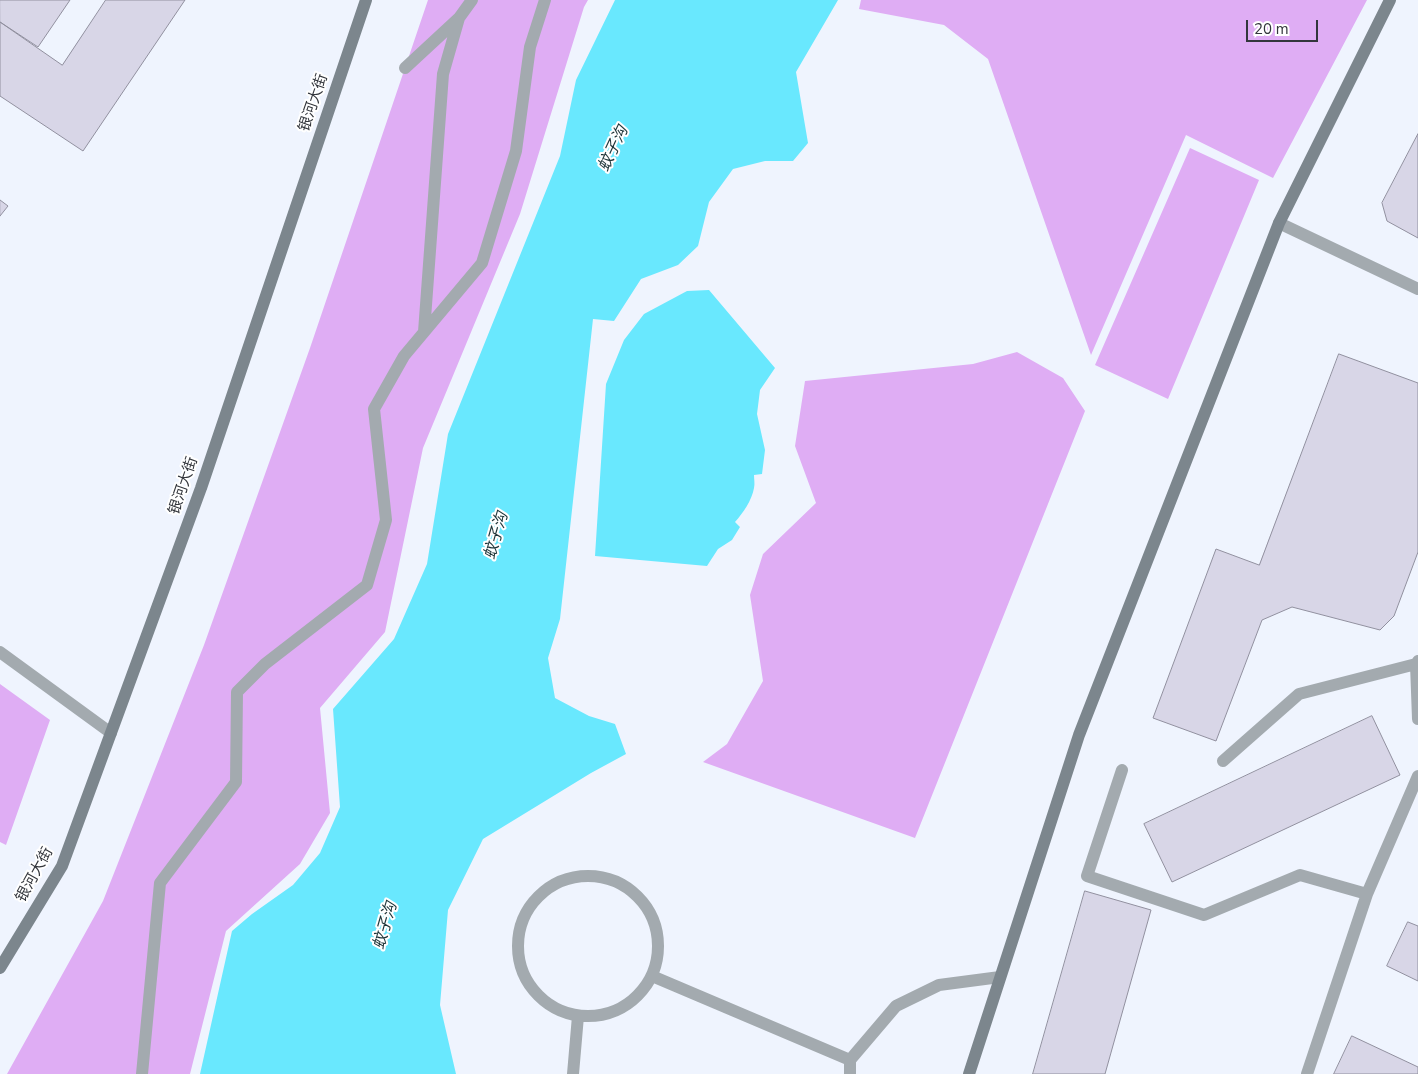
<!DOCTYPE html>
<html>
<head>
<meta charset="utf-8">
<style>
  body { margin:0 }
  #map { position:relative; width:1418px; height:1074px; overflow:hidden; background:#eff4fe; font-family:"Nunito Sans",sans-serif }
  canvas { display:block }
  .scale { position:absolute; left:1246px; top:20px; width:72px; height:22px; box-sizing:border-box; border:2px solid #33363c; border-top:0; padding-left:6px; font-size:15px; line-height:18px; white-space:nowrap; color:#33363c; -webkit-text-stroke:4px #fff; paint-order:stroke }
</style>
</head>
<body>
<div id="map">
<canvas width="1418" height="1074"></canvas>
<div class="scale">20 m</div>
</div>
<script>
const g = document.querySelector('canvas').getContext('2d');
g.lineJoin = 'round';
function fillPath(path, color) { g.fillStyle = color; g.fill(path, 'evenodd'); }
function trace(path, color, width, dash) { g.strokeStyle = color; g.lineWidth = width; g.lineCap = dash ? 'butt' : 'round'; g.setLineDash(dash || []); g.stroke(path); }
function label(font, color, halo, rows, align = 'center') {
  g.font = font + ' "Nunito Sans","Noto Sans SC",sans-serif'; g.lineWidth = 4; g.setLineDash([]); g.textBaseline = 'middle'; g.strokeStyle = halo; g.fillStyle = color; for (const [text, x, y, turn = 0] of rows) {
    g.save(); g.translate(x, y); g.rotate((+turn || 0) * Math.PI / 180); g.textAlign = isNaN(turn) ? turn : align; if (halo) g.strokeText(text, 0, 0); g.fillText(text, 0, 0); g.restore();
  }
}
fillPath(new Path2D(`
  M428,0H588L584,7L520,214L423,448L385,632L320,708L330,813L300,864L226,931L190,1074H7L103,901L204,645L310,348Z
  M861,0H1367L1273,178L1186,135L1091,355L988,59L944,25L859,9Z
  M1190,148L1259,180L1168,399L1095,365Z
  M1017,352L1063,378L1085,411L915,838L703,762L727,744L763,681L750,595L763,554L816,503L795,446L805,381L973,364Z
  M0,684L50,720L6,845L0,842Z`), '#dfadf4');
fillPath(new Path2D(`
  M615,0H838L796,72L808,143L793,161H765L733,169L709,202L698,246L678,265L641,279L614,321L593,319L560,619L548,658L555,698L589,716L615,724L626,754L591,773L483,839L448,910L440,1005L456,1074H200L232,931L252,914L293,885L320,853L340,807L333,709L394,639L427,564L448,434L560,156L576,80Z
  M709,290L775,368L760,390L757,414L765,450L762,474L754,475C754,479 755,484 754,488C752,500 743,513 735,522L740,527L732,540L718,549L707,566L595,556L606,384L624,340L644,314L687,291Z`), '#69e8fe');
const building = new Path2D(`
  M0,0H70L38,47L0,22Z
  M106,0H185L83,151L0,96V22L62,65Z
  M1418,134V238L1387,221L1382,203Z
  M0,200L8,206L0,216Z
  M1339,354L1418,383V552L1394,616L1380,630L1292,607L1262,620L1216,741L1153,718L1216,549L1259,565Z
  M1372,716L1400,775L1172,882L1144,824Z
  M1085,891L1151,910L1105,1074H1033Z
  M1408,922L1418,926V981L1387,966Z
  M1352,1036L1418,1067V1074H1334Z`);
fillPath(building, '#d8d6e7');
trace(building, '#91909f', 1);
trace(new Path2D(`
  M405,68L459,18
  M1279,223L1418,289
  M424,332L443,74L459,18L472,0
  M0,652L111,733
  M1416,664L1418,719
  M1223,761L1299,694L1416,664L1418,661
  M1122,770L1087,876L1204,915L1300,875L1367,894L1307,1074
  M518 946a70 70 0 1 1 140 0a70 70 0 1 1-140 0Z
  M1367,894L1418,776
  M652,976L850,1060L896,1006L939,985L1000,977
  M142,1074L160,883L236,782L237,692L265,664L367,585L386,520L374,409L404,356L482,263L516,151L530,47L545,0
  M573,1074L578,1016
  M850,1074V1060`), '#a3aaaf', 12);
trace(new Path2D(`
  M0,968L62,866L201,488L366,0
  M969,1074L1079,735L1279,223L1390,0`), '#7c868d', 12);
label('15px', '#33363c', '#fff', [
  ["银河大街",314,103,-71],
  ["银河大街",184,486,-71],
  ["银河大街",35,875,-61]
]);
label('italic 16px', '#1e3539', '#fff', [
  ["蚊子沟",614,149,-65],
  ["蚊子沟",497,536,-74],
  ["蚊子沟",386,926,-74]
]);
</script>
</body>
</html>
